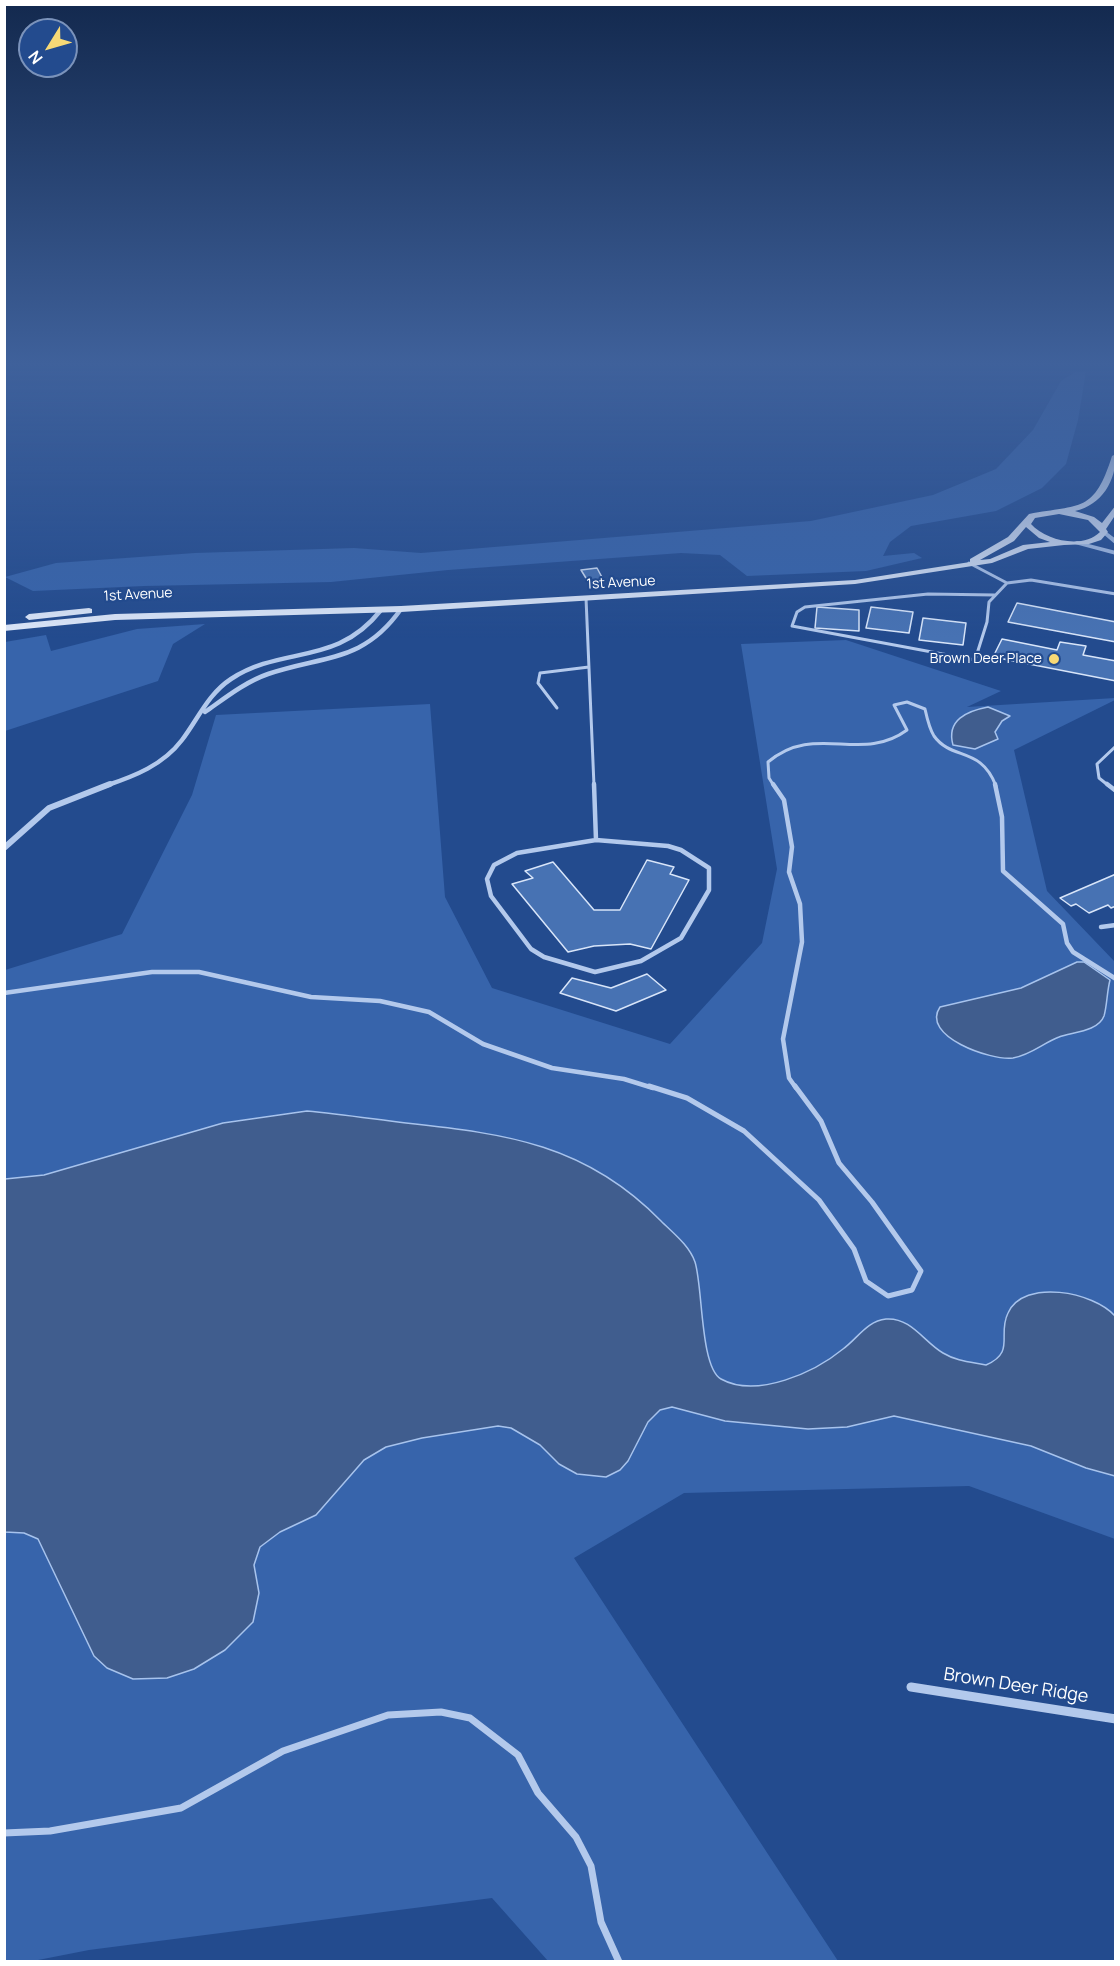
<!DOCTYPE html>
<html>
<head>
<meta charset="utf-8">
<style>
  body { margin:0 }
  #map { position:relative; width:1120px; height:1966px; overflow:hidden; background:#234b8e; font-family:Manrope,sans-serif }
  canvas { display:block }
  .frame { position:absolute; inset:0; border:6px solid #fff; pointer-events:none }
  .north { position:absolute; left:18px; top:18px; width:60px; height:60px; box-sizing:border-box; background:#234b8e; border:2px solid #7b93bb; border-radius:50%; rotate:233deg; font-size:16px; font-weight:700; line-height:24px; text-align:center; color:#fff }
  .north::after { content:''; display:block; margin:auto; width:21px; height:27px; background:#f7d976; clip-path:polygon(50% 0,100% 100%,50% 72%,0 100%) }
</style>
</head>
<body>
<div id="map">
<canvas width="1120" height="1966"></canvas>
<div class="frame"></div>
<div class="north">N</div>
</div>
<script>
const g = document.querySelector('canvas').getContext('2d');
g.lineJoin = 'round';
function fillPath(path, color) { g.fillStyle = color; g.fill(path, 'evenodd'); }
function trace(path, color, width, dash) { g.strokeStyle = color; g.lineWidth = width; g.lineCap = dash ? 'butt' : 'round'; g.setLineDash(dash || []); g.stroke(path); }
function label(font, color, halo, rows, align = 'center') {
  g.font = font + ' Manrope,sans-serif'; g.lineWidth = 4.5; g.setLineDash([]); g.textBaseline = 'middle'; g.strokeStyle = halo; g.fillStyle = color; for (const [text, x, y, turn = 0] of rows) {
    g.save(); g.translate(x, y); g.rotate((+turn || 0) * Math.PI / 180); g.textAlign = isNaN(turn) ? turn : align; if (halo) g.strokeText(text, 0, 0); g.fillText(text, 0, 0); g.restore();
  }
}
fillPath(new Path2D(`
  M1075,372H1086L1078,420L1066,464L1042,488L996,511L911,526L890,542L883,556L914,553L922,558L866,571L747,576L720,555L681,553L448,570L331,582L144,586L33,591L5,577L56,563L195,553L354,548L421,553L811,521L933,495L996,469L1033,430L1061,381Z
  M205,624L173,644L158,681L5,731V642L46,635L51,651L137,629Z
  M846,640L1001,691L967,707L1115,698V700L1014,750L1047,891L1115,962V1539L969,1486L684,1493L574,1558L838,1961H548L492,1898L89,1950L33,1961L5,1962V970L122,934L192,795L216,715L430,704L445,897L492,988L670,1044L762,943L777,869L741,644Z`), '#3764ab');
const water = new Path2D(`
  M988,707L1010,716L1002,721L995,732L998,739L975,749L953,745C946,720 967,711 988,707Z
  M1077,962H1084L1110,980C1107,991 1107,1006 1104,1016C1098,1032 1071,1032 1059,1037C1043,1043 1031,1055 1013,1058C991,1061 920,1036 940,1007L1021,988Z
  M307,1111C340,1114 373,1119 406,1123C507,1134 586,1144 661,1221C673,1233 689,1245 695,1262C703,1287 700,1367 721,1379C757,1399 815,1372 843,1349C858,1338 867,1321 886,1319C911,1317 924,1342 943,1353C956,1361 971,1362 986,1365C1016,1352 997,1335 1008,1313C1024,1278 1094,1292 1115,1316V1476L1086,1468L1031,1446L894,1416L847,1427L808,1429L725,1421L672,1407L660,1410L648,1422L628,1461L620,1470L606,1477L577,1474L559,1464L540,1445L511,1428L498,1426L422,1438L386,1447L364,1460L316,1515L280,1532L260,1547L254,1565L259,1593L253,1622L225,1650L194,1669L167,1678L133,1679L107,1668L94,1656L38,1539L24,1533L5,1532V1179L44,1175L223,1123Z`);
fillPath(water, '#405d8e');
trace(water, '#a7c3ed', 1.5);
const building = new Path2D(`
  M597,568L604,581L589,583L581,570Z
  M1017,603L1116,622V642L1008,622Z
  M817,607L859,610V631L815,628Z
  M871,607L913,612L909,633L866,628Z
  M923,618L966,623L963,645L919,640Z
  M1002,639L1057,650L1060,642L1086,646L1083,655L1116,661V681L993,657Z
  M647,860L674,867L670,874L689,880L651,949L630,944L594,946L568,952L512,884L533,878L525,871L553,862L594,910H620Z
  M1116,874V906L1111,908L1108,905L1089,913L1076,904L1071,906L1060,898Z
  M647,974L666,990L616,1011L560,993L572,978L611,988Z`);
fillPath(building, '#4772b3');
trace(building, '#d8e5f9', 1.5);
trace(new Path2D(`
  M969,563L1007,583
  M995,595L928,594L805,607L797,612L792,626L975,660L987,622L989,602L1007,583L1031,580L1116,594
  M586,598L594,786
  M557,708L538,683L540,673L589,667
  M774,786L769,778L768,762C815,722 861,764 907,730L894,705L907,702L925,709C927,718 929,728 934,736C952,761 981,746 996,786
  M1109,786L1099,778L1097,764L1116,746`), '#b3c9ec', 3);
trace(new Path2D(`
  M594,784L596,840
  M773,784L784,800L792,847L789,872L800,904L802,942L783,1039L789,1078L796,1088
  M995,784L1002,817L1003,871L1063,924L1067,943L1073,952L1116,979
  M1107,784L1116,791
  M596,840L668,846L681,850L709,868V890L681,938L641,961L595,972L544,957L531,949L491,896L487,879L494,865L517,853Z
  M1101,927L1116,925
  M4,993L152,972H199L311,997L380,1001L429,1012L483,1044L552,1068L624,1079L653,1088`), '#b3c9ec', 4.5);
trace(new Path2D(`
  M649,1086L687,1098L744,1131L819,1200L854,1249L866,1281L888,1296L912,1290L921,1271L872,1202L839,1163L821,1121L795,1086`), '#b3c9ec', 5);
trace(new Path2D(`
  M4,1833L50,1831L181,1808L283,1751L388,1715L441,1712L470,1718L518,1755L538,1793L576,1837L591,1866L601,1922L619,1962`), '#b3c9ec', 7);
trace(new Path2D(`
  M205,712C225,698 245,682 268,674C324,655 363,663 401,609
  M105,786C135,776 163,765 182,740C198,719 208,694 231,679C283,645 336,667 381,610`), '#b3c9ec', 4.5);
trace(new Path2D(`
  M4,848L49,808L110,784`), '#b3c9ec', 6);
trace(new Path2D(`
  M911,1687L1116,1719`), '#b3c9ec', 9);
fillPath(new Path2D(`
  M1104,530L1116,539V545L1102,533V531Z
  M1077,541L1116,551V555L1075,544V542Z`), '#b3c9ec');
fillPath(new Path2D(`
  M1116,454C1116,481 1102,505 1075,511L1094,517L1102,523L1116,505V514L1106,529L1108,532L1101,540L1089,544L1064,545L1028,549L992,563L855,584L401,612L115,620L4,631V625L115,614L401,606L855,580L970,562V559L1008,537L1029,514C1081,504 1094,513 1112,456ZM1059,514L1088,520L1100,532C1083,549 1046,541 1031,524L1035,518ZM1026,527L1039,538L1050,542L1023,545L990,559L980,560L1014,541Z
  M89,608L92,609V613L29,620L25,617L29,614Z`), '#dee8f9');
const sky = g.createLinearGradient(0, 0, 0, 639);
sky.addColorStop(0, '#13294e');
sky.addColorStop(0.57, '#3f619b');
sky.addColorStop(1, '#3f619b00');
g.fillStyle = sky;
g.fillRect(0, 0, 1120, 639);
for (const [x, y, r, color] of [
  [1054,659,6,"#f7d976"]
]) { const dot = new Path2D(); dot.arc(x, y, r, 0, 2 * Math.PI); g.fillStyle = color; g.fill(dot); trace(dot, '#234b8e', 2); }
label('14px', '#fff', '#234b8e', [
  ["1st Avenue",621,583,-3],
  ["1st Avenue",138,595,-3]
]);
label('14px', '#fff', '#234b8e', [
  ["Brown Deer Place",1042,659]
], 'right');
label('18px', '#fff', '#234b8e', [
  ["Brown Deer Ridge",1016,1686,9]
]);
</script>
</body>
</html>
